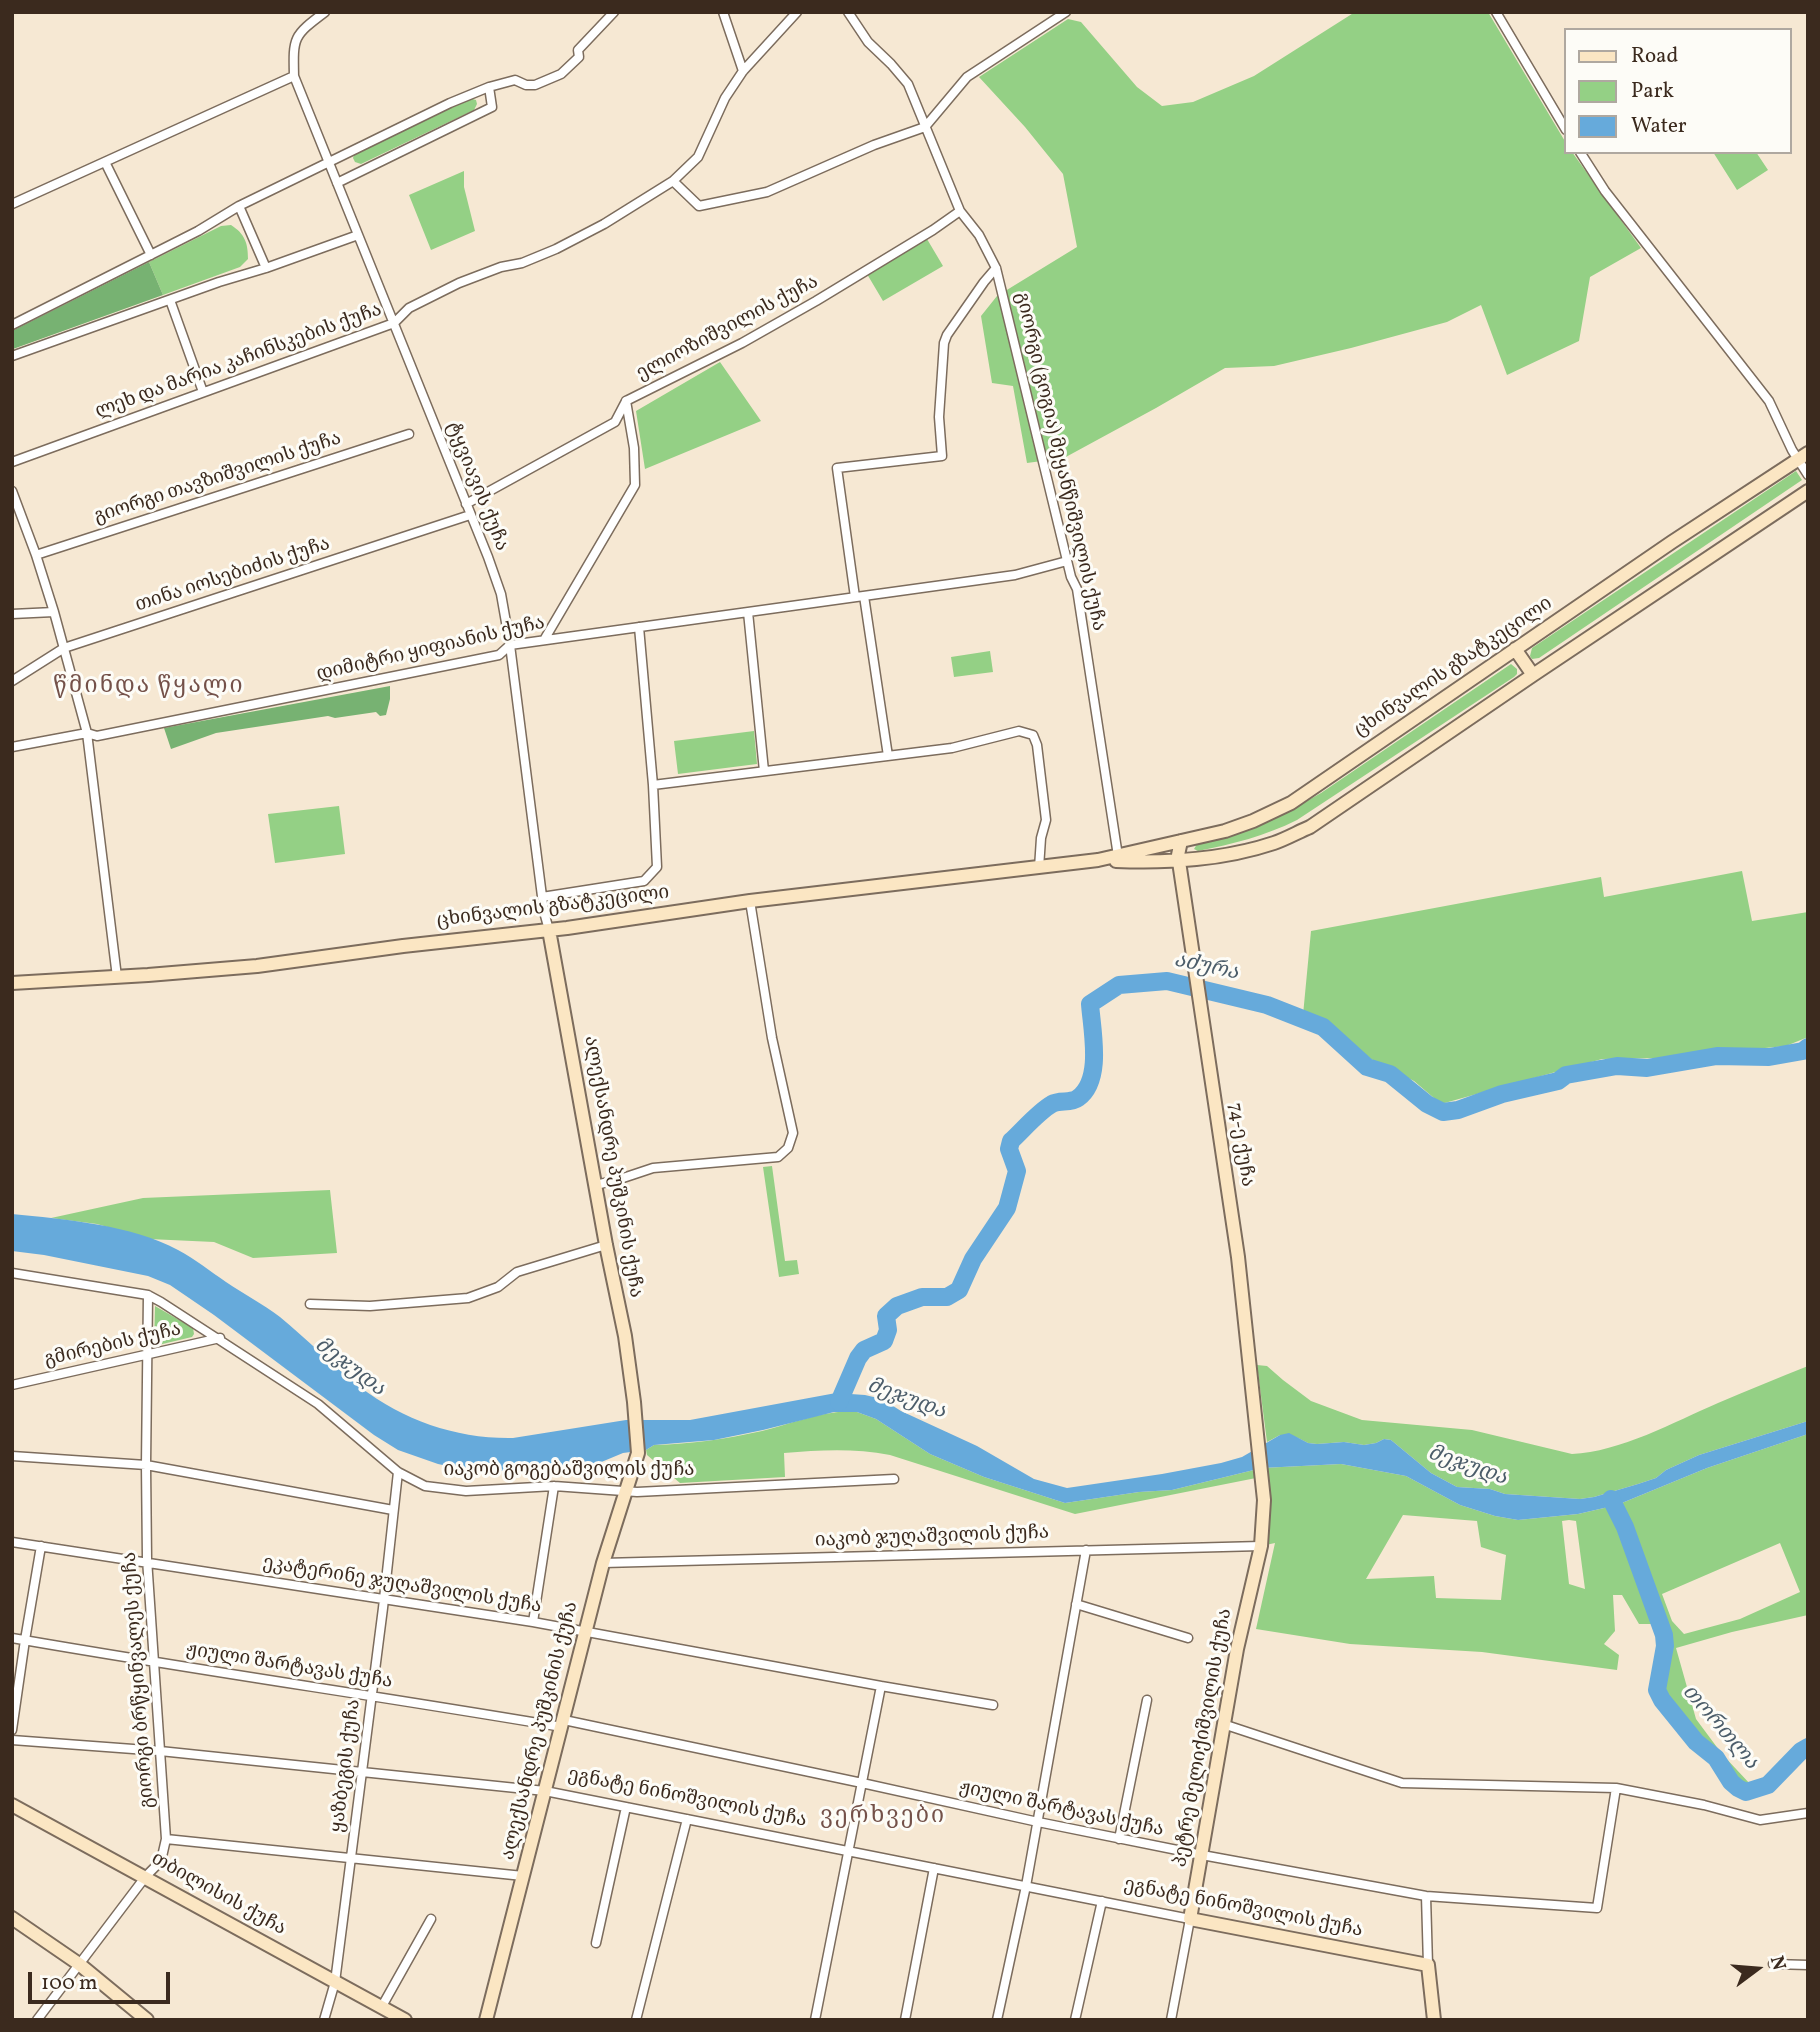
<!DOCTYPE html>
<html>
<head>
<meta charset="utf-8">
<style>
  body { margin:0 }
  #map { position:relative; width:1820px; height:2032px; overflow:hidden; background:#f6e8d3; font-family:Vollkorn,serif }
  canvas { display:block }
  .frame { position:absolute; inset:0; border:14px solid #3b2a1e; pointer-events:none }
  .legend { position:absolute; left:1564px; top:28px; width:228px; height:126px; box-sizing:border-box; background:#fdfcf7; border:2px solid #afa8a0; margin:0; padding:9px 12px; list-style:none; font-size:21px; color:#3b2a1e }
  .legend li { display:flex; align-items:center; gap:14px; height:35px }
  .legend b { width:35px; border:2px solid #afa8a0 }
  .north { position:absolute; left:1722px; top:1934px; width:70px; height:70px; -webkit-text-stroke:5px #fdfcf7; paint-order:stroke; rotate:74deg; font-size:19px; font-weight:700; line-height:28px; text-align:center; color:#3b2a1e }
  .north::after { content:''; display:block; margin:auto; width:24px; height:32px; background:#3b2a1e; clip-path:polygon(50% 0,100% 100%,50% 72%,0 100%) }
  .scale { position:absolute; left:28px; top:1972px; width:142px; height:32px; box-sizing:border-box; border:4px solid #3b2a1e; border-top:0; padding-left:9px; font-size:21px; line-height:24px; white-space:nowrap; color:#3b2a1e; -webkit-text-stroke:5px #fdfcf7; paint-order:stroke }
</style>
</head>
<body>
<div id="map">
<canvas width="1820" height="2032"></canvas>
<div class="frame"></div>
<ul class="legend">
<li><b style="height:9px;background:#fbe6c3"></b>Road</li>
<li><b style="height:19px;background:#94d085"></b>Park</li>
<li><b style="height:19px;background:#66aadb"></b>Water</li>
</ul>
<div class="north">N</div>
<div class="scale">100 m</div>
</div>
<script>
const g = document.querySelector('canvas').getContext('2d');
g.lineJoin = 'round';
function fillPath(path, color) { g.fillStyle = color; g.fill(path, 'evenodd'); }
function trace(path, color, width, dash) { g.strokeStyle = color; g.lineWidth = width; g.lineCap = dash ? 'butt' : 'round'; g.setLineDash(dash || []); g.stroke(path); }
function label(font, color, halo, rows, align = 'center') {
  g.font = font + ' Vollkorn,"Noto Serif Georgian",serif'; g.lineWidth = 6; g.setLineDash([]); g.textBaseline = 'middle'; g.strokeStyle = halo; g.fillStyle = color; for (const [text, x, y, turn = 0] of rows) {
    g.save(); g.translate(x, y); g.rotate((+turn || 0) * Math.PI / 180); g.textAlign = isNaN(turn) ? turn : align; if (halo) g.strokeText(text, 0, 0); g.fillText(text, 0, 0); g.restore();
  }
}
fillPath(new Path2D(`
  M1355,12H1488L1566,143V152H1572L1641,248L1590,277L1579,341L1507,375L1481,305L1447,322L1351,348L1274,366L1225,368L1156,408L1064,458L1027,463L1013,386L992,383L981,316L997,296L1077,247L1063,174L1025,127L979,77L1068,19L1081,22L1137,87L1162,106L1193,102L1254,76Z
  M469,98L476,100L477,104L474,110L361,164L355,162L353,158L355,152Z
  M1713,152H1756L1768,170L1737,190Z
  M464,171V187L475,231L431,250L409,195Z
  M231,225C245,234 248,243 248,259L240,267L163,295L149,262L221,226Z
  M927,239L943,266L883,301L867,274Z
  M720,362L761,421L645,469L636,411Z
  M1796,471L1802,480L1539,658L1532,659L1530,656L1532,648Z
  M990,651L993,672L954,677L951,657Z
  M1511,664L1517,669V674L1514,677L1297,820C1265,836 1233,844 1198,851L1194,849L1197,844C1244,831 1278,818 1321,793Z
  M754,731L757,764L678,774L674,741Z
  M339,806L345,854L275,863L268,814Z
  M1742,871L1752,921L1808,912V1037L1786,1046L1661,1058L1602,1059L1441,1104L1414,1081L1371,1059L1326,1023L1303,1015L1311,931L1601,877L1604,897Z
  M772,1166L785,1261L797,1260L799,1274L779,1277L763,1167Z
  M330,1190L337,1253L253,1258L214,1242L149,1239L97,1224L51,1218L143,1198Z
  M155,1306L193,1328L194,1334L192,1337L154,1346Z
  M1257,1365L1267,1366L1283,1380L1311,1401L1362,1420L1472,1430L1572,1454C1620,1452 1674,1422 1718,1403C1748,1390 1778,1378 1808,1366V1421L1699,1455L1666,1470L1656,1478L1638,1484L1594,1497L1580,1499L1505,1494L1490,1489L1457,1487L1431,1473L1391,1440L1384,1439L1376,1443L1364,1445L1344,1442L1317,1444L1308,1443L1298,1438L1280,1435L1267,1442Z
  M847,1411L857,1412L876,1419L930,1454L984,1477L1065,1503L1139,1492L1172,1490L1262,1468L1341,1464L1406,1476L1460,1505L1495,1516L1518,1520L1578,1514L1617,1505L1707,1468L1808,1434V1615L1732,1632L1676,1648L1696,1719L1722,1754L1751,1785C1776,1782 1787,1753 1808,1741V1747C1787,1759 1775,1792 1748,1791C1729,1791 1725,1768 1715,1758C1710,1752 1703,1749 1698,1744C1687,1734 1661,1706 1658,1692C1657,1687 1659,1681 1660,1676L1657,1675L1659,1633L1655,1624H1639L1622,1595H1613L1615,1631L1604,1644L1619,1655L1617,1670L1482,1652L1350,1644L1256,1629L1275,1543L1261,1546V1477L1075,1514L890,1455C854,1448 820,1450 784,1453L785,1477L680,1483L647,1455L646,1450L654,1445C691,1444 726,1439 762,1431C790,1424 817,1413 847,1411ZM1403,1515L1477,1521L1481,1547L1506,1555L1501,1600L1436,1598L1434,1576L1366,1579ZM1569,1520L1576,1521L1585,1589L1569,1584L1562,1521ZM1780,1543L1800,1592L1740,1619L1684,1634L1672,1621L1662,1594Z`), '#94d085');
fillPath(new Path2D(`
  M149,262L163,295L13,349L12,331Z
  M390,686V699L386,715L380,716L376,712L335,718L328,716L216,733L171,749L164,728Z`), '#77b272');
fillPath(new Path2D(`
  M12,1214C64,1219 132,1225 178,1250C195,1259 210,1271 226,1282C244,1294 263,1304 280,1317C307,1339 332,1365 360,1387C405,1421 457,1439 513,1438L626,1420H690L836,1393L865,1395L882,1399L901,1411L977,1446L1034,1479L1067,1488L1162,1474L1221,1463L1242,1457L1280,1435L1289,1433L1308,1443L1317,1444L1344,1442L1364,1445L1376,1443L1384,1439L1391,1440L1431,1473L1457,1487L1490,1489L1505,1494L1580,1499L1594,1497L1638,1484L1656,1478L1666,1470L1699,1455L1808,1421V1434L1707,1468L1617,1505L1578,1514L1518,1520L1495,1516L1460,1505L1406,1476L1341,1464L1262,1468L1172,1490L1139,1492L1065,1503L984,1477L930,1454L876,1419L857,1412H834L763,1430L714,1440L654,1445L646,1450L623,1453L599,1463L573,1468L514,1471H471L438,1464L398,1450L374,1435L214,1315L170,1285L148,1276L44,1255L12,1251Z`), '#66aadb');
trace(new Path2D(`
  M839,1402L858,1358L864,1350L884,1341L888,1330L886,1316L897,1306L922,1297H947L959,1290L973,1259L1007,1208L1017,1171L1009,1149L1011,1141C1023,1130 1038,1112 1052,1104C1060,1099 1070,1104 1078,1098C1103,1080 1092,1031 1090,1004L1119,985L1167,981L1267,1005L1323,1027L1367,1067L1390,1074L1427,1104L1443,1112L1458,1110L1502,1094L1558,1081L1566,1075L1617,1066L1647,1068L1717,1056L1769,1057L1803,1051L1808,1047
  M1611,1499L1625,1527L1664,1635L1665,1646L1657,1690L1662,1700L1696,1742L1716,1758L1731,1782L1738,1788L1746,1792L1768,1785L1801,1751L1808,1747`), '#66aadb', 18);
const street = new Path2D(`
  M325,12C293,36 293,37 294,76L488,557L501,594L510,645L544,912L549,930
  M723,12L743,71
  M848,12L868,42L891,64L908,84L960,211L979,235L996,268L1071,577L1077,589L1118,856
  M1496,12L1566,130
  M1580,152L1605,191L1769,401L1792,450L1808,475
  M105,162L151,255
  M673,181L699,206L767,192L874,145L925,127L967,77L1066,12
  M337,183L492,107L489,87
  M12,204L294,76
  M239,206L266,268
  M170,300L203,392
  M12,325L198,231L239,206L450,103L489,87L515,80L526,85H535L561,74L579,57L578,50L614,12
  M12,356L219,282L266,268L358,235
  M626,401L742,343L816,301L933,230L960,211
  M12,462L394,323L409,308L459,283L501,267L522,263L556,249L604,224L673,181L698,157L725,98L743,71L797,12
  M12,491L36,555L54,612L87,733L117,977
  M466,504L615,422L626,401
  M36,555L409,434
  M864,596L888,756
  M855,597L837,468L942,456L939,417L944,343L947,335L984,282L996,268
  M748,612L764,771
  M12,614L54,612
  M544,640L635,485L634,448L626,401
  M12,681L64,648L470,515
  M12,747L87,733L97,736L499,655L510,645L1015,575L1067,561
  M653,785L952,748L1019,731L1033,735L1037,745L1046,820L1041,838L1039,868
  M542,897L644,881L657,867L653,785L639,627
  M596,1185L620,1179L653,1168L778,1157L788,1148L793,1133L772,1038L750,901
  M12,1273L148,1295L161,1302L318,1404L398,1472L425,1486L466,1491L554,1486L637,1492L894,1479
  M310,1304L370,1306L468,1298L498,1287L517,1272L606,1245
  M12,1385L220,1338
  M12,1456L146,1465L393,1510
  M12,1542L533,1622L881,1686L993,1705
  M603,1563L1261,1546
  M1076,1604L1188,1638
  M533,1622L554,1486
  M12,1638C195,1670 379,1696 562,1727
  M564,1720L862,1783L1038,1822L1202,1855L1426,1896L1597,1908L1616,1788
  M1223,1724L1402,1783L1616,1788L1704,1805L1760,1820L1808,1813
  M12,1730L25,1640L41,1546
  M12,1740L160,1751L545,1791L1190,1919L1171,2020
  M166,1839L523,1876
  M1119,1839L1147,1700
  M1426,1896L1428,1965
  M596,1943L626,1807
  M1773,1964L1808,1965
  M381,2008L431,1919
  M37,2020L146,1876L161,1861L166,1839L147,1559L146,1465L148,1295
  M324,2020L335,1982L383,1608L398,1472
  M636,2020L687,1819
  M815,2020L881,1686
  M905,2020L934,1868
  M997,2020L1026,1886L1086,1550
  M1075,2020L1102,1901`);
const secondary = new Path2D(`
  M1515,649L1533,675
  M1181,841L1178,855L1238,1257L1264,1500L1261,1546L1237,1649L1190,1919L1428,1965L1434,2020
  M1116,861C1170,863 1223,860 1274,843C1286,839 1298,832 1310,827L1533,675L1808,491
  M12,983L148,975L257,966L403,946L567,928L750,901L1098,860L1225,831L1253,821L1291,803L1672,542L1808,453
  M12,1805L405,2020
  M12,1918L79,1964L147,2020
  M486,2020L603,1563L638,1453L634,1402L625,1336L606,1245L549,930`);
trace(street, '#7c6c5d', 11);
trace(secondary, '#7c6c5d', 16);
trace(street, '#fff', 8);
trace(secondary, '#fbe6c3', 12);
label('19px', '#3b2a1e', '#fdfcf7', [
  ["ელიოზიშვილის ქუჩა",728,329,-28],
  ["ლეხ და მარია კაჩინსკების ქუჩა",239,362,-20],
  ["გიორგი (გოგია) მეყანწიშვილის ქუჩა",1059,462,77],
  ["გიორგი თავზიშვილის ქუჩა",218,479,-18],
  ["ტყვიავის ქუჩა",476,487,68],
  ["თინა იოსებიძის ქუჩა",233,576,-18],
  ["დიმიტრი ყიფიანის ქუჩა",431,650,-13],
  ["ცხინვალის გზატკეცილი",1454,668,-34],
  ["ცხინვალის გზატკეცილი",553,908,-7],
  ["74-ე ქუჩა",1240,1145,81],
  ["ალექსანდრე პუშკინის ქუჩა",612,1167,80],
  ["გმირების ქუჩა",113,1346,-13],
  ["იაკობ გოგებაშვილის ქუჩა",569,1472],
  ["იაკობ ჯუღაშვილის ქუჩა",932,1538,-2],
  ["ეკატერინე ჯუღაშვილის ქუჩა",402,1586,9],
  ["ჟიული შარტავას ქუჩა",289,1667,9],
  ["გიორგი ბრწყინვალეს ქუჩა",140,1680,-94],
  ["ალექსანდრე პუშკინის ქუჩა",541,1731,-76],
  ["პეტრე მელიქიშვილის ქუჩა",1204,1738,-80],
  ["ყაზბეგის ქუჩა",347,1766,-83],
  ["ეგნატე ნინოშვილის ქუჩა",687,1799,11],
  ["ჟიული შარტავას ქუჩა",1061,1810,12],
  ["თბილისის ქუჩა",218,1895,29],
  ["ეგნატე ნინოშვილის ქუჩა",1243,1909,11]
]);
label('italic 21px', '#4c5d6a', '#fdfcf7', [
  ["აძურა",1206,968,12],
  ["მეჯუდა",349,1368,37],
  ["მეჯუდა",906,1400,20],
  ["მეჯუდა",1467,1467,19],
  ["თორთლა",1719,1728,49]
]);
g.letterSpacing = '2px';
label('23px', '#745149', '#fdfcf7', [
  ["წმინდა წყალი",149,688],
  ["ვერხვები",883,1818]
]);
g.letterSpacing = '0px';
</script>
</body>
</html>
